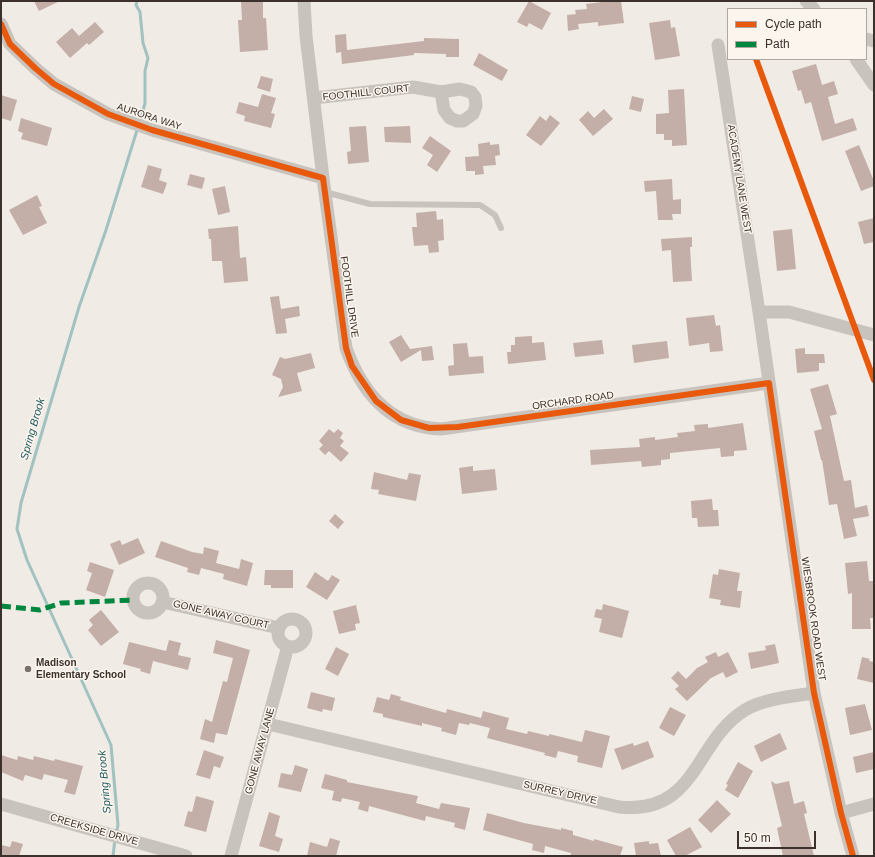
<!DOCTYPE html>
<html>
<head>
<meta charset="utf-8">
<style>
  body { margin:0 }
  #map { position:relative; width:875px; height:857px; overflow:hidden; background:#f0ebe5; font-family:Arial,sans-serif }
  canvas { display:block }
  .frame { position:absolute; inset:0; border:2px solid #3b302b; pointer-events:none }
  .legend { position:absolute; left:727px; top:8px; width:140px; height:52px; box-sizing:border-box; background:#fbf5ee; border:1px solid #aea6a0; margin:0; padding:5px 7px; list-style:none; font-size:12px; color:#3b302b }
  .legend li { display:flex; align-items:center; gap:8px; height:20px }
  .legend b { width:20px; border:1px solid #aea6a0 }
  .scale { position:absolute; left:737px; top:831px; width:79px; height:18px; box-sizing:border-box; border:2px solid #3b302b; border-top:0; padding-left:5px; font-size:12px; line-height:14px; white-space:nowrap; color:#3b302b; -webkit-text-stroke:3px #fbf5ee; paint-order:stroke }
</style>
</head>
<body>
<div id="map">
<canvas width="875" height="857"></canvas>
<div class="frame"></div>
<ul class="legend">
<li><b style="height:5px;background:#e8590c"></b>Cycle path</li>
<li><b style="height:5px;background:#00873e"></b>Path</li>
</ul>
<div class="scale">50 m</div>
</div>
<script>
const g = document.querySelector('canvas').getContext('2d');
g.lineJoin = 'round';
function trace(path, color, width, dash) { g.strokeStyle = color; g.lineWidth = width; g.lineCap = dash ? 'butt' : 'round'; g.setLineDash(dash || []); g.stroke(path); }
function fillPath(path, color) { g.fillStyle = color; g.fill(path, 'evenodd'); }
function label(font, color, halo, rows, align = 'center') {
  g.font = font + ' Arial,sans-serif'; g.lineWidth = 3; g.setLineDash([]); g.textBaseline = 'middle'; g.strokeStyle = halo; g.fillStyle = color; for (const [text, x, y, turn = 0] of rows) {
    g.save(); g.translate(x, y); g.rotate((+turn || 0) * Math.PI / 180); g.textAlign = isNaN(turn) ? turn : align; if (halo) g.strokeText(text, 0, 0); g.fillText(text, 0, 0); g.restore();
  }
}
trace(new Path2D(`
  M137,1L136,5L140,12L143,43L148,58L145,71V103L140,122
  M116,834L118,825L111,745L27,560L17,529L21,503L79,307L106,230L138,127
  M113,856L115,839`), '#a1c2c1', 3);
fillPath(new Path2D(`
  M34,1H60L39,11Z
  M241,1H263V18H266L268,50L240,52L238,20H242Z
  M529,1L551,13L542,30L529,23L527,27L517,22Z
  M610,1H621L624,23L598,26V22L578,24L579,29L568,31L567,15L576,14L575,10L587,9L586,4Z
  M670,20L671,28L675,27L680,56L655,60L649,23Z
  M95,22L104,32L89,45L87,43L70,58L56,42L72,28L79,36Z
  M346,34L347,50L424,41V38L459,39V57H446V54L414,53V55L342,64L341,52L336,53L335,35Z
  M479,53L508,70L502,81L473,65Z
  M816,64L822,85L834,81L838,94L828,97L835,124L853,118L857,130L822,141L811,102L805,104L801,90L798,91L792,71Z
  M261,76L273,79L270,92L257,88Z
  M684,89L687,145L672,146V140H664V134H656V114L669,113L668,90Z
  M262,94L276,98L271,113L275,114L271,128L244,121L245,116L236,113L239,102L258,107Z
  M1,95L17,100L11,121L1,118Z
  M632,96L644,99L641,112L629,109Z
  M604,109L613,119L593,136L579,120L588,111L594,118Z
  M550,115L560,123L541,146L526,135L540,116L546,121Z
  M21,118L52,128L47,146L21,139L23,133L18,131Z
  M366,126L369,162L348,164L347,152L351,151L349,127Z
  M410,126L411,143L385,142L384,127Z
  M430,136L451,151L437,172L427,165L433,155L422,148Z
  M490,142V145L499,144L500,155L495,156L496,165L483,166L484,174L475,175V171H466L465,157L479,156L478,144Z
  M859,145L874,181V186L861,191L845,151Z
  M148,165L162,169L159,180L167,183L163,194L141,187Z
  M190,174L205,178L202,189L187,185Z
  M672,179L673,200L681,199V214H672L673,220H658L656,191L645,192L644,181Z
  M225,186L230,212L218,215L212,189Z
  M37,195L42,206L39,207L47,223L23,235L9,210Z
  M436,211L437,220L443,219L444,240L438,241L439,252L429,253L428,245L414,246L412,227H417L416,213Z
  M874,218V242L864,244L858,222Z
  M238,226L240,258L246,257L248,281L224,283L222,261H212L211,239H209L208,229Z
  M792,229L796,269L777,271L773,231Z
  M692,237V247H690L692,281L673,282L671,250L662,251L661,239Z
  M279,296L281,309L299,306L300,316L285,319L287,333L276,334L270,297Z
  M714,315L716,326L720,325L723,351L710,352L709,343L689,346L686,318Z
  M401,335L410,349L432,346L434,360L422,361L421,350L401,362L389,342Z
  M532,336V343L544,342L546,360L508,364L507,352H511V345H515V337Z
  M602,340L604,354L575,357L573,343Z
  M667,341L669,358L634,363L632,345Z
  M467,343L469,357L483,356L484,373L449,376L448,366L454,365L453,344Z
  M805,348V354H824L825,363H819V371L797,373L795,349Z
  M311,353L315,368L297,373L302,391L278,397L283,387L281,379L272,375L280,357L285,359Z
  M828,384L837,414L830,416L844,481L851,480L855,508L867,505L869,516L853,519L857,536L844,539L837,504L829,505L822,460H821L814,431L822,429L810,389Z
  M743,423L747,450L734,451V456L721,457L720,448L670,453V459L661,460V465L642,467L641,461L591,465L590,450L640,447L639,439L655,437V440L678,437L677,433L695,431L694,425L708,424V428Z
  M329,429L334,433L338,429L343,433L340,438L344,441L340,446L349,453L341,462L329,451L325,455L319,449L323,445L319,441Z
  M473,466V471L495,469L497,490L462,494L459,468Z
  M374,472L407,480L409,473L421,475L416,501L378,494L379,490L371,489Z
  M712,499L713,510H718L719,526L698,527L697,518H692L691,501Z
  M335,514L344,522L338,529L329,521Z
  M138,538L145,553L119,565L110,544L120,540L122,545Z
  M161,541L192,552L203,554L204,547L219,551L216,563L239,569L241,559L253,563L247,586L223,579L224,574L201,568L199,575L187,572L188,568L155,557Z
  M867,561L869,581H874V618H870L871,629H852V593L848,594L845,563Z
  M90,562L114,570L105,597L86,590L92,573L87,571Z
  M719,569L740,573L737,591H742L740,608L720,605L721,600L709,598L713,574L718,575Z
  M265,570H293V588H271V585H264Z
  M315,572L328,581L332,575L340,580L327,600L306,587Z
  M603,604L629,611L622,638L599,632L602,619L594,617L596,609L602,610Z
  M356,605L360,623L355,624L356,630L339,634L333,611Z
  M101,610L119,632L101,646L88,630L93,625L89,620Z
  M169,640L181,643L178,655L191,658L188,670L153,661L150,674L140,671L141,669L123,664L129,642L166,651Z
  M216,640L250,650L227,735L216,733L214,743L200,739L205,719L212,722L223,681L227,682L233,658L213,653Z
  M775,644L779,663L751,669L748,653L766,650L765,646Z
  M336,647L349,654L338,676L325,669Z
  M716,652L718,657L728,652L738,672L726,678L723,672L711,678L687,701L675,689L679,686L671,678L678,671L686,679L697,668L708,662L705,657Z
  M862,657L870,659L869,661L874,662V683L857,679Z
  M311,692L335,698L332,711L323,709L322,712L307,708Z
  M391,694L401,697L400,700L446,713L447,709L481,718L483,711L509,718L506,729L527,734L528,731L549,736V734L582,742L585,730L610,736L602,768L577,762L578,756L558,751L556,758L544,755L545,753L487,738L490,728L470,723L469,725L459,723L456,735L441,731L442,728L422,723V726L383,717V714L373,712L377,697L389,700Z
  M865,704L872,730L850,735L845,708Z
  M670,707L686,715L674,736L659,728Z
  M780,733L787,749L761,762L754,746Z
  M648,741L654,757L622,770L614,749L633,743L634,746Z
  M204,750L224,757L220,768L214,766L210,779L196,775Z
  M874,752V769L856,773L853,757Z
  M1,755L17,760L18,756L33,760L34,756L54,761L55,759L83,766L75,795L64,792L68,780L44,774L42,780L25,775L23,781L1,772Z
  M738,762L753,771L738,798L725,790L728,785L726,784Z
  M295,765L308,769L301,792L278,787L281,773L292,775Z
  M325,774L347,780V782L418,796L416,803L439,809L441,803L470,808L465,830L454,827L455,823L426,816L425,821L369,806L368,812L358,809L360,802L342,798L341,802L332,800L334,791L321,788Z
  M771,781L776,784L789,781L794,804L804,801L807,813L804,814L814,856H783L777,828L782,826Z
  M196,796L214,801L206,832L184,826L188,811L192,812Z
  M717,800L731,814L711,833L698,820Z
  M269,812L280,816L275,836L283,839L279,852L259,846Z
  M487,813L524,823L561,830V828L573,831V835L594,841V839L623,847L620,856H571V853L545,846L544,853L532,850L533,844L483,830Z
  M690,827L702,847L685,856H676L667,840Z
  M330,838L340,841L336,856H307L310,842L327,847Z
  M12,841L23,844L19,856H1V845L10,847Z
  M649,841V844L658,843L661,856H636L634,843Z`), '#c3afa7');
trace(new Path2D(`
  M325,192L370,204L480,205L495,215L501,228`), '#c9c3be', 6);
trace(new Path2D(`
  M304,1L306,36L323,178L346,348C362,393 390,427 441,429L769,383
  M806,1L814,9
  M1,24L10,44L35,68L54,84L108,114L152,130L323,178
  M866,39L874,41
  M718,45L759,312L814,693L841,813L853,856
  M856,59L874,85
  M314,98L413,87L441,92L460,89L471,92L475,97L476,106L473,114L463,121H457L450,118L444,110L441,92
  M759,312H789L874,335
  M133 598a15 15 0 1 1 30 0a15 15 0 1 1-30 0Z
  M162,602L279,628
  M278 633a14 14 0 1 1 28 0a14 14 0 1 1-28 0Z
  M268,724L619,807C698,815 694,741 745,710C763,699 793,696 814,693
  M1,804L186,856
  M841,813L874,804
  M231,856L288,646`), '#c9c3be', 13);
trace(new Path2D(`
  M1,606L40,610L61,603L133,600`), '#00873e', 5, [10, 5]);
trace(new Path2D(`
  M1,24L10,44L35,68L54,84L108,114L152,130L323,178L346,348L352,366L376,401L401,420L429,428L458,427L769,383L814,693L841,813L853,856
  M756,59L874,380`), '#e8590c', 6);
for (const [x, y, r, color] of [
  [28,669,4,"#7a716c"]
]) { const dot = new Path2D(); dot.arc(x, y, r, 0, 2 * Math.PI); g.fillStyle = color; g.fill(dot); trace(dot, '#fbf5ee', 1.5); }
label('10px', '#3b302b', '#fbf5ee', [
  ["FOOTHILL COURT",366,93,-6],
  ["AURORA WAY",149,117,18],
  ["ACADEMY LANE WEST",739,179,81],
  ["FOOTHILL DRIVE",349,297,82],
  ["ORCHARD ROAD",573,401,-8],
  ["GONE AWAY COURT",221,615,13],
  ["WIESBROOK ROAD WEST",813,619,82],
  ["GONE AWAY LANE",260,751,-75],
  ["SURREY DRIVE",560,793,13],
  ["CREEKSIDE DRIVE",94,830,16]
]);
label('bold 10px', '#3b302b', '#fbf5ee', [
  ["Madison",36,663],
  ["Elementary School",36,675]
], 'left');
label('italic 11px', '#1f5a5e', '#fbf5ee', [
  ["Spring Brook",33,429,-74],
  ["Spring Brook",105,782,-95]
]);
</script>
</body>
</html>
